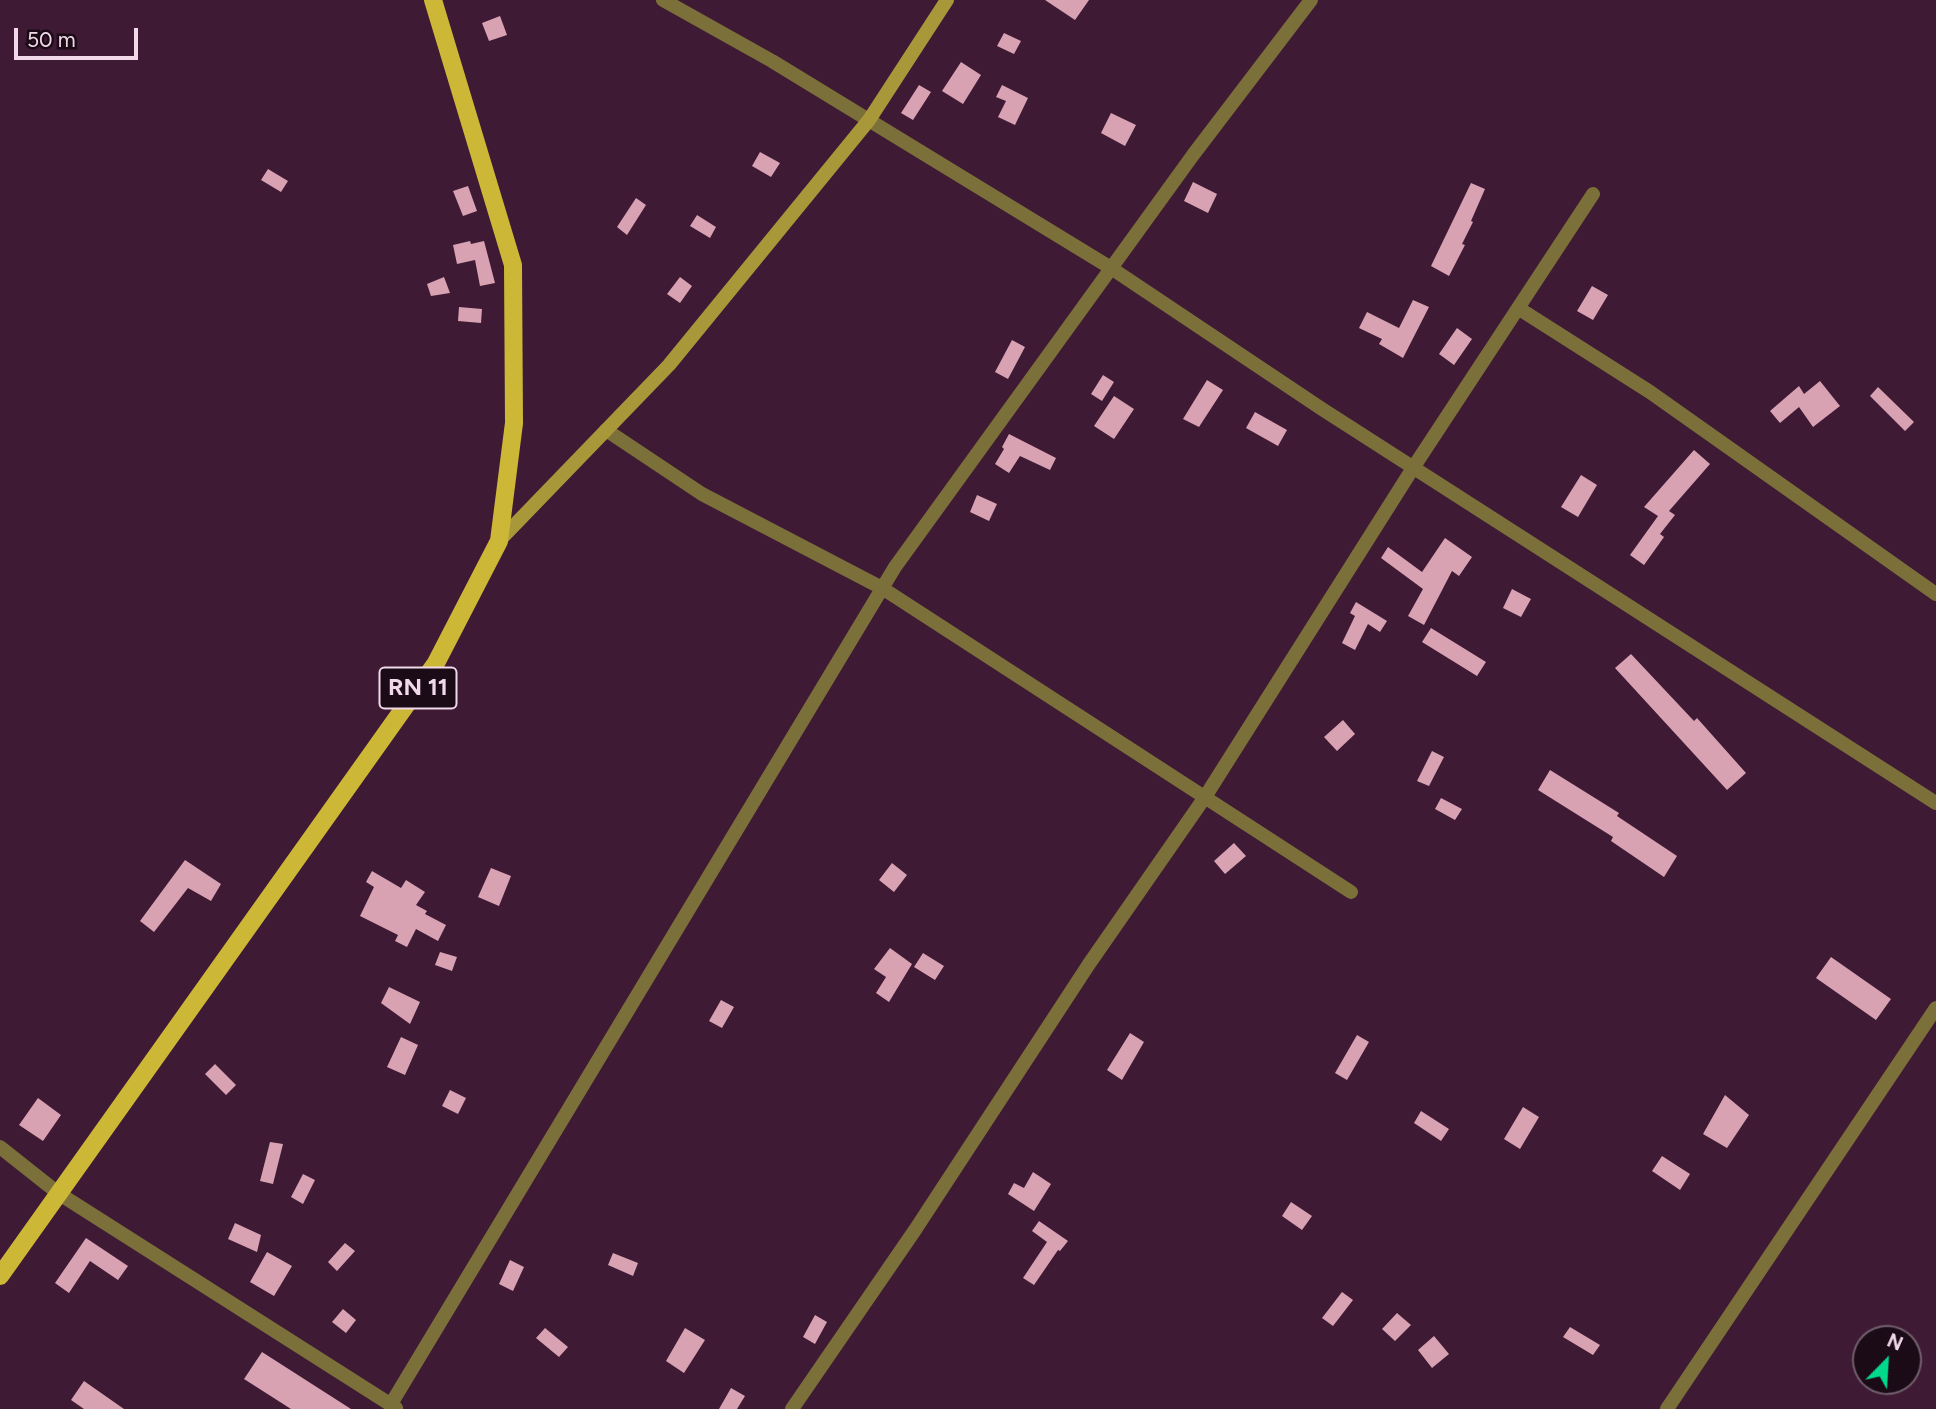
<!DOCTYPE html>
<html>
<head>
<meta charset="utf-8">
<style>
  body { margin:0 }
  #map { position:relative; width:1936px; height:1409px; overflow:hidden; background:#3e1a34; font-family:Figtree,sans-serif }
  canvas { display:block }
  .north { position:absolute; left:1852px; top:1325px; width:70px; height:70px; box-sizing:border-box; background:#1b0b17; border:2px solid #715d6b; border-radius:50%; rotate:24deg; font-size:19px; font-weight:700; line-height:28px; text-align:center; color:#f2d9e9 }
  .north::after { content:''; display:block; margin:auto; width:24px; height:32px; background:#00d98c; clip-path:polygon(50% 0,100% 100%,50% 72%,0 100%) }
  .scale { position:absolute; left:14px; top:28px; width:124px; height:32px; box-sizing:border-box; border:4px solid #f2d9e9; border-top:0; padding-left:9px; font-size:21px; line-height:24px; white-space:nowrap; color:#f2d9e9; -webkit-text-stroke:5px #1b0b17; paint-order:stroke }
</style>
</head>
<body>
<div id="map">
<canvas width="1936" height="1409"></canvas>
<div class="north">N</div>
<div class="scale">50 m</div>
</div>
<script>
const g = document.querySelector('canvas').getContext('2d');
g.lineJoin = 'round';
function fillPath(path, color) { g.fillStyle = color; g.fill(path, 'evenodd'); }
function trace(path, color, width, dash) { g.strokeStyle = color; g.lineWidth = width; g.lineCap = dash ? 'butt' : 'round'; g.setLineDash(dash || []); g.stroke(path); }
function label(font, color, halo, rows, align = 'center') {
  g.font = font + ' Figtree,sans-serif'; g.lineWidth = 7; g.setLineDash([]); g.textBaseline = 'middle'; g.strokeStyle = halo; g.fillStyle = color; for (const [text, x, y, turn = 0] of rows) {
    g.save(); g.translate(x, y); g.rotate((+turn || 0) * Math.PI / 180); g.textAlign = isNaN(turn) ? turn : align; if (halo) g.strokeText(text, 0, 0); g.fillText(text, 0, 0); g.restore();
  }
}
fillPath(new Path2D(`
  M1045,0H1089L1075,20Z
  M500,16L507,35L489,41L482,23Z
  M1004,33L1021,41L1014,54L997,46Z
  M961,62L981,75L963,104L942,91Z
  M919,85L931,92L913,120L901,113Z
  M1002,85L1028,98L1015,125L998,117L1006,101L996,97Z
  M1111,113L1136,125L1125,146L1101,133Z
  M760,152L780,163L771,177L752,166Z
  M268,169L288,181L281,192L261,180Z
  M1193,182L1217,194L1208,213L1184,201Z
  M1471,183L1485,189L1471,221L1473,222L1462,244L1465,245L1449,276L1431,266Z
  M468,186L477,211L463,216L453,191Z
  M636,198L646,205L627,235L617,227Z
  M697,215L716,227L710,238L690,226Z
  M470,241L471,244L484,241L495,283L480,286L475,260L457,264L453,245Z
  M444,277L450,293L431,296L427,284Z
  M680,277L692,286L680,303L667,294Z
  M1592,286L1608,295L1593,320L1577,311Z
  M1413,300L1429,307L1403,358L1379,344L1382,339L1359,328L1367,312L1399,328Z
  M459,307L482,309L481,323L458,321Z
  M1457,328L1472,339L1454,365L1439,354Z
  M1012,340L1025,347L1008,379L995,372Z
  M1103,375L1114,382L1102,401L1091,394Z
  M1207,380L1223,390L1199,427L1183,419Z
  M1820,381L1840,406L1813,427L1799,407L1780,423L1770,411L1799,386L1804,394Z
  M1878,387L1914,422L1905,431L1870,396Z
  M1114,396L1134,409L1114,439L1094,426Z
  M1255,412L1287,430L1278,446L1246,428Z
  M1009,434L1056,458L1050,470L1020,456L1009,473L995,464L1004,449L1002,447Z
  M1694,450L1710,464L1669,511L1675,515L1660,534L1664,537L1644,565L1630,555L1658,516L1644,507Z
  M1581,475L1597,485L1578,517L1561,507Z
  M977,495L997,504L989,521L970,512Z
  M1445,538L1472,557L1459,576L1452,571L1424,625L1408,616L1423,589L1381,558L1388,547L1422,572Z
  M1512,589L1531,599L1521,617L1503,608Z
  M1356,602L1387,621L1380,632L1368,624L1355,650L1342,643L1355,616L1350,613Z
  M1431,628L1486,662L1477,676L1422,642Z
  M1631,654L1694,721L1697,718L1746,773L1727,790L1615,668Z
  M1343,720L1355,734L1337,751L1324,737Z
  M1432,751L1444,757L1429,786L1417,781Z
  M1550,770L1619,813L1617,816L1677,856L1664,877L1611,841L1613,837L1538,790Z
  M1441,798L1462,809L1455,820L1435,809Z
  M1234,843L1246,856L1225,874L1214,861Z
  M185,860L221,884L211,901L188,888L154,932L140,921Z
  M892,863L907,875L894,892L879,880Z
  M491,868L511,876L499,906L478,897Z
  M372,871L401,888L406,880L425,892L416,905L427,911L425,914L446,925L438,941L416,929L407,947L395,941L398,935L360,916L374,887L366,882Z
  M890,948L912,964L889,1002L876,993L886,977L874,969Z
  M440,952L457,957L452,971L435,965Z
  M923,953L944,966L935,980L914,967Z
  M1831,957L1891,999L1876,1020L1816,978Z
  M389,987L420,1002L410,1024L381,1003Z
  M721,1000L734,1007L722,1028L709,1021Z
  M1130,1033L1144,1042L1122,1080L1107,1070Z
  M1357,1035L1369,1042L1347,1080L1335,1073Z
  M401,1037L418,1045L405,1075L387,1067Z
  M215,1064L236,1085L226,1095L205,1074Z
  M450,1090L466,1098L458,1114L442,1106Z
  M1725,1095L1749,1115L1727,1148L1703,1134Z
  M38,1098L61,1115L43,1141L19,1125Z
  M1523,1107L1539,1117L1520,1149L1504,1139Z
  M1421,1111L1449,1129L1441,1141L1414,1123Z
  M270,1142L283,1144L273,1184L260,1181Z
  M1662,1156L1690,1174L1680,1190L1652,1171Z
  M1033,1172L1051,1184L1034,1211L1008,1194L1014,1183L1024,1188Z
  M303,1174L315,1180L303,1204L291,1197Z
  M1291,1202L1312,1216L1302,1230L1282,1216Z
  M1039,1221L1068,1241L1060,1251L1058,1250L1034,1285L1023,1278L1047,1242L1032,1231Z
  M235,1223L261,1235L257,1252L228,1239Z
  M86,1238L128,1266L118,1280L90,1261L69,1293L55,1283Z
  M345,1243L355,1251L337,1271L328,1262Z
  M267,1252L292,1266L274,1296L250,1282Z
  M613,1253L638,1263L633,1276L608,1265Z
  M510,1260L524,1267L513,1291L499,1284Z
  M1342,1292L1353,1300L1333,1326L1322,1318Z
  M343,1309L356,1320L346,1333L332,1322Z
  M1397,1313L1411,1325L1395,1341L1382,1329Z
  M815,1315L827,1322L815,1344L803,1337Z
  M1570,1327L1600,1345L1593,1355L1563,1337Z
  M545,1328L568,1347L559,1357L536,1338Z
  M685,1328L705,1340L684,1373L666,1361Z
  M1434,1336L1449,1354L1432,1368L1418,1350Z
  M262,1352L351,1409H291L244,1379Z
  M84,1381L124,1409H84L71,1400Z
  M731,1388L745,1396L737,1409H719Z`), '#d9a2b3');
trace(new Path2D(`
  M663,0L772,61L1111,268L1322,409L1936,803
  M1518,308L1650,392L1936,594
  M606,430L702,494L882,588L1351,892
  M0,1147L58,1193L396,1408
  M391,1404L895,567L1193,155L1311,0
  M792,1409L915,1230L1089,964L1205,797L1413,468L1593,194
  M1667,1409L1936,1008`), '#7b7039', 14);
trace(new Path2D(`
  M499,541L669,365L869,120L947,0`), '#a9983a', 14);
trace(new Path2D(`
  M0,1276L436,663L499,541L514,423L513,265L433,0`), '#cdb736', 18);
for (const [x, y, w] of [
  [418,688,77]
]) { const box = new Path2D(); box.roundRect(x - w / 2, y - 20.5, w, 41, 5); g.fillStyle = '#1b0b17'; g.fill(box); trace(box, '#f2d9e9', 2); }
label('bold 24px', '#f2d9e9', null, [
  ["RN 11",418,688]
]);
</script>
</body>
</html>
